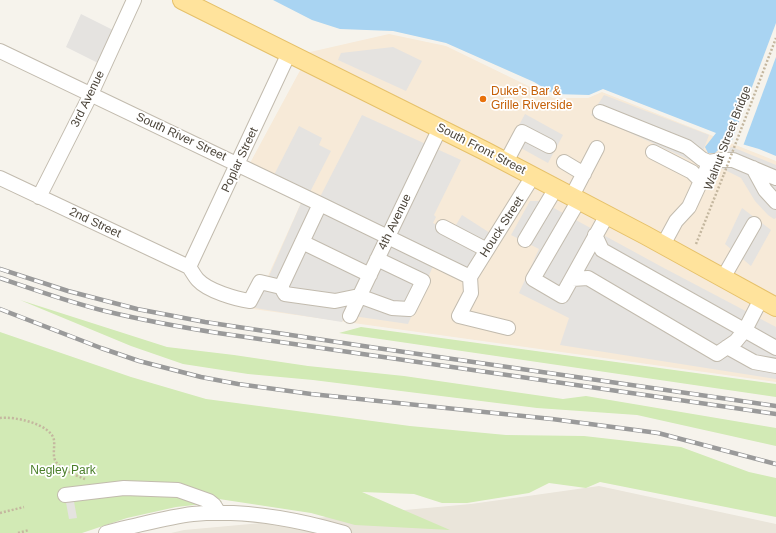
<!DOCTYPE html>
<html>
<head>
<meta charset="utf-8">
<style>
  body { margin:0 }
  canvas { display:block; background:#f6f3ec }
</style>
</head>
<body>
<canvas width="776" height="533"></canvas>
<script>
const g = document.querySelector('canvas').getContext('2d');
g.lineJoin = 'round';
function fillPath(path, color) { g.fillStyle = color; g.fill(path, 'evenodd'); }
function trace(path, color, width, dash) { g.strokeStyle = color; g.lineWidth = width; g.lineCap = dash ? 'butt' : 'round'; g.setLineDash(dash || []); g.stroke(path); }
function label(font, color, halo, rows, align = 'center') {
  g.font = font + ' Helvetica,sans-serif'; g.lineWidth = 3.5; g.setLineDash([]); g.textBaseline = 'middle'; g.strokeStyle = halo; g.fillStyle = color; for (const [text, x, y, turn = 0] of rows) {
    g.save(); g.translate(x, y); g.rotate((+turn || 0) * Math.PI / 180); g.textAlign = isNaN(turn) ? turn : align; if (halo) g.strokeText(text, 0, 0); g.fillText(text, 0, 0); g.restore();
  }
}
fillPath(new Path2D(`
  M599,486L776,524V533H171L184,530L471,504Z`), '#eae5da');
fillPath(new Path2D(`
  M389,34L446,46L553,98H588L602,92L776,161V382L253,309L305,194L250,163L310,52Z`), '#f7ead8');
fillPath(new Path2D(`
  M20,300L167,347L234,355L308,366L404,376L563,399L586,396L776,428V446L637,415L537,408L313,380L248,374L183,364L131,346Z
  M361,327L776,384V397L339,333Z
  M0,332L131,377L206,399L410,426L506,435L584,436L681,447L749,472L776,478V517L600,482L586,488L549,483L529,493L467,503H442L414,494L362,492L450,530L355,525L311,513L219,499L222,502L176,507L127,518L82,533H0Z`), '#d2eab5');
fillPath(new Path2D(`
  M81,14L113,30L98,63L66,47Z
  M393,47L422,61L406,91L338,60L341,53Z
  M604,95L709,135L701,156H715L732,147L776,165V218L774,219L768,215L755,201L741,178L721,168L694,162L591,115Z
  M525,114L563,135L548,163L510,142Z
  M362,115L461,160L434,215L436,217L433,223L451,233L462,215L490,233L468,269L320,197Z
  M299,126L322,138L319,145L331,151L310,192L274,175Z
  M302,201L433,266L408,324L346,315L342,322L255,308Z
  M530,201H541L662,267L776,327V379L560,345L569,318L519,293L539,249L511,235Z
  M742,208L771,230L751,266L725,244Z
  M73,496L77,518L69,519L65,497Z`), '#e5e3e0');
fillPath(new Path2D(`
  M273,0H776V156L759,149L728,140L715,153H708L705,147L716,133L603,89L589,95L554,94L534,82L446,43L393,31L340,29L312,20Z`), '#a9d4f2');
fillPath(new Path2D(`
  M776,23V57L743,146L731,143Z`), '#f6f3ec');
const minor = new Path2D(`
  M0,51L320,204L470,277
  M600,112L687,147L702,159L709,162
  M653,152L692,172L701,181L689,207L676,221L663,245
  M506,162L522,132L549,146
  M564,162L584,174
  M753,168L765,190L776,202
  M706,170L709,162L721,160H733L776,178
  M0,178L189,267
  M572,196L597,148
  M39,197L91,94L134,0
  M579,200L533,279L562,296L607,215
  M443,227L487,250
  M595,235L602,250L776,348
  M525,240L556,188
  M302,242L370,275
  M189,267C192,271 195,277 198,280C208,291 236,299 250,301L260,282L281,287L285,294L335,301L359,296L392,308L409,309L423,281L377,259
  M189,267L289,53
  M470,277L533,176
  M470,277L471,293L459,316L508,328
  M723,278L754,224
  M572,279L588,278L717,354L736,341L745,330L761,299
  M281,287L320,204
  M350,316L440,128
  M727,347L754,362L776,366
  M65,495L124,488L178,490L209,501L214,505L219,513
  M106,533C118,529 130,527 142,524C159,520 176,516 193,514C244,509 296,519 344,533`);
const major = new Path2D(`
  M182,0L485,151L645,235L776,307`);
trace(minor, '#c2bbae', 16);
trace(major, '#e6c16a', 20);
trace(new Path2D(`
  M696,244L724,174
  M0,418C14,416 51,424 54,440C55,447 52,456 56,462C62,470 75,475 85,479
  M0,513L24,507
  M18,533L29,530`), '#c4b79f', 2.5, [2, 2]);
trace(minor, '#fff', 14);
trace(major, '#ffe39c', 18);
const rail = new Path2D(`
  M0,269L68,291L137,309L205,322L370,347L776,406
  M0,278C35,290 69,302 105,311C142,320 180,327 218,333L776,414
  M0,309L101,348L139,361L201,377L238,384L311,394L552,419L658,433L776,464`);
trace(rail, '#9a9a9a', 4.5);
trace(rail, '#fff', 3, [9]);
trace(new Path2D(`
  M724,174L776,38`), '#c4b79f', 2.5, [2, 2]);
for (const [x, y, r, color] of [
  [483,99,4,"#e8710a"]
]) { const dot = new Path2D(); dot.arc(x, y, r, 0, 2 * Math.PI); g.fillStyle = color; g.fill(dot); trace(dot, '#fff', 1.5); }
label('12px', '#c56008', '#fff', [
  ["Duke's Bar &",491,92],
  ["Grille Riverside",491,106]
], 'left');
label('12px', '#4b4439', '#fff', [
  ["3rd Avenue",88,99,-64],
  ["South River Street",181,137,25],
  ["Walnut Street Bridge",728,138,-69],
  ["South Front Street",481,149,27],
  ["Poplar Street",240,160,-65],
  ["4th Avenue",395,222,-64],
  ["2nd Street",95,223,25],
  ["Houck Street",502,227,-57]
]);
label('12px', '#4a7f2a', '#fff', [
  ["Negley Park",63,471]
]);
</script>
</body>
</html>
